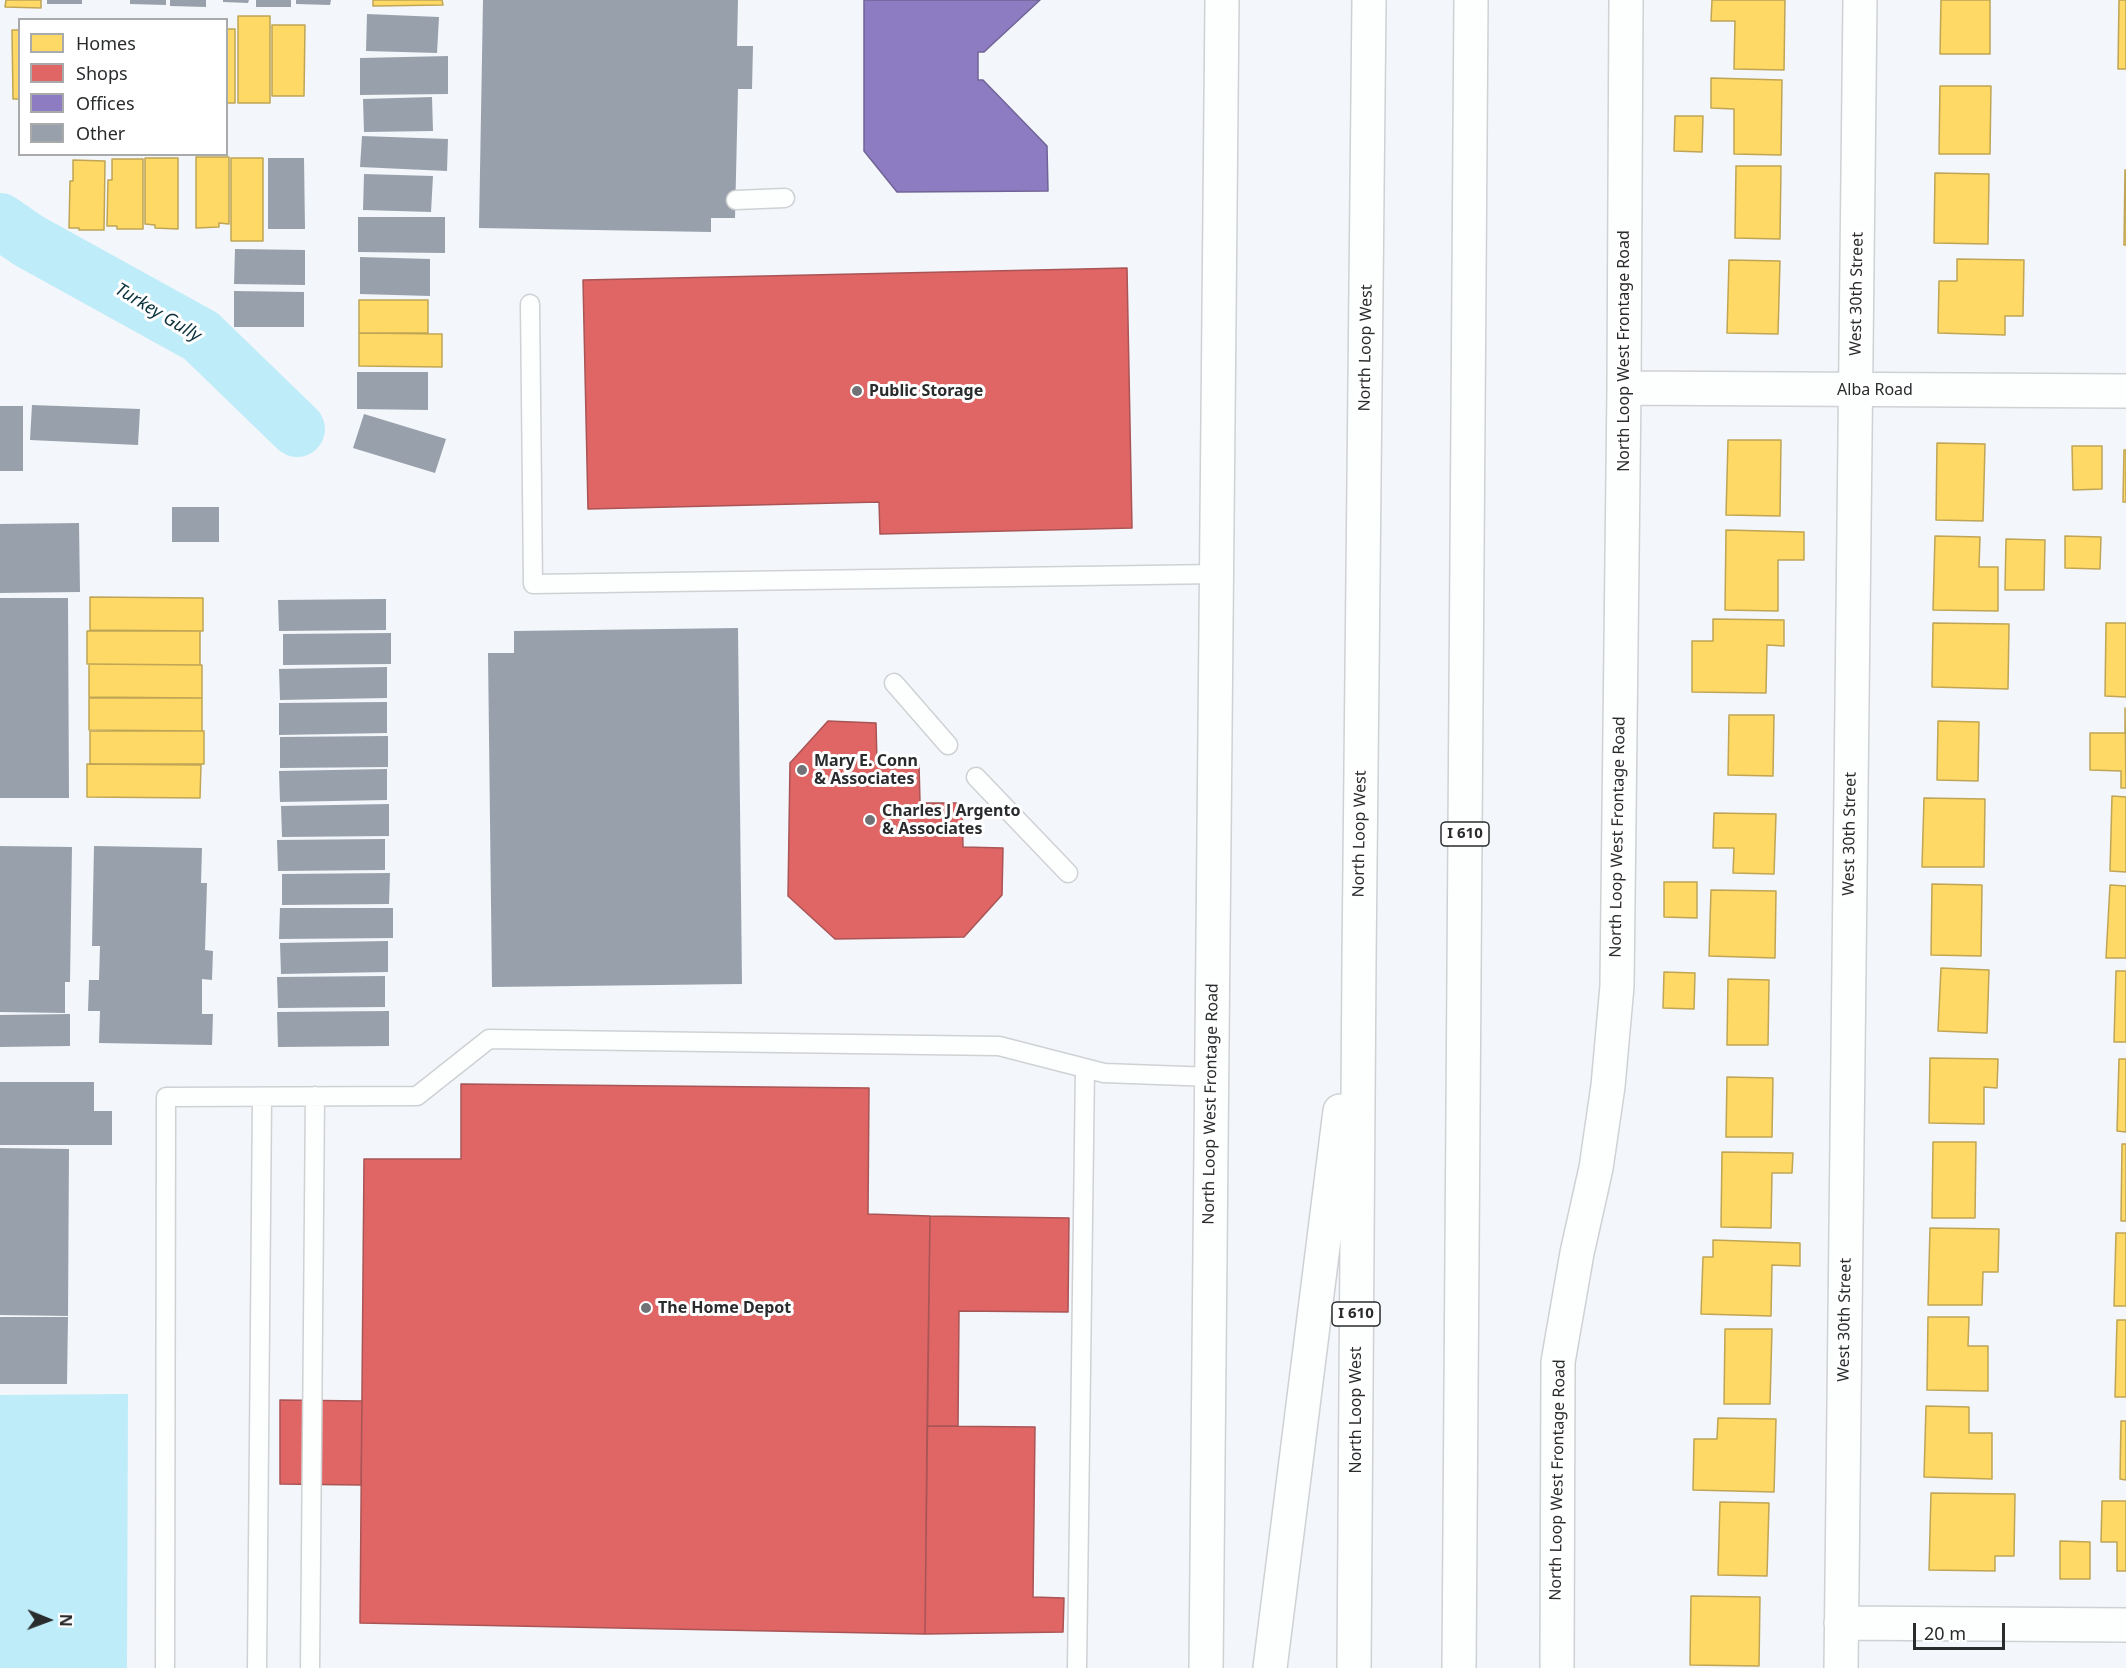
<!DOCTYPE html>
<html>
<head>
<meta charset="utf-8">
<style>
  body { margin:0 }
  #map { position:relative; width:2126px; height:1668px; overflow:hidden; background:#f3f6fa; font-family:"Noto Sans",sans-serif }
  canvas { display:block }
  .legend { position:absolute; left:18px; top:18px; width:210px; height:138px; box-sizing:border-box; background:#fff; border:2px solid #a9aaab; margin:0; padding:8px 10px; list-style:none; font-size:18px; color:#292b2d }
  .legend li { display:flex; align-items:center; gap:12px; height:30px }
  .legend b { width:30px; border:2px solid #a9aaab }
  .north { position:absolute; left:18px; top:1590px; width:60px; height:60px; -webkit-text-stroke:4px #fff; paint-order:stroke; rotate:91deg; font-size:16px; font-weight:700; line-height:24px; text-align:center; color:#292b2d }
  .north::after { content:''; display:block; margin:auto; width:21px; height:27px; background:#292b2d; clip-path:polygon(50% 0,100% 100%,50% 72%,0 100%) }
  .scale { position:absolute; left:1913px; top:1623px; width:92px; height:27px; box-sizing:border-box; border:3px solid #292b2d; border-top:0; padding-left:8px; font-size:18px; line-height:21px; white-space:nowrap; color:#292b2d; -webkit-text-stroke:4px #fff; paint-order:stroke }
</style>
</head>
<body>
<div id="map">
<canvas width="2126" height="1668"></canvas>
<ul class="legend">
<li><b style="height:16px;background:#ffd966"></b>Homes</li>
<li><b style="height:16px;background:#e06666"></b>Shops</li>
<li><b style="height:16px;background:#8e7cc3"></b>Offices</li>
<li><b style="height:16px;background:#98a1ab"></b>Other</li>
</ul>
<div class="north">N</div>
<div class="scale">20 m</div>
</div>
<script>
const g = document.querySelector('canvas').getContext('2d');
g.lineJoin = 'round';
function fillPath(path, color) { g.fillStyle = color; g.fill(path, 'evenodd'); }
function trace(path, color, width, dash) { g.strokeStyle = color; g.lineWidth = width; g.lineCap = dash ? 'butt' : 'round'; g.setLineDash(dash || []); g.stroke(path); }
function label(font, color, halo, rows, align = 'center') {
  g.font = font + ' "Noto Sans",sans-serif'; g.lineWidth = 6; g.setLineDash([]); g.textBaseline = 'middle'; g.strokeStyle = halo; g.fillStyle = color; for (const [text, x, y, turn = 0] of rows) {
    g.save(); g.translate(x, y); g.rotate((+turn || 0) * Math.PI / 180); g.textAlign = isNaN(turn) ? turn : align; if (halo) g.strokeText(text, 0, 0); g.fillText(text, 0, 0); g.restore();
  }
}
fillPath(new Path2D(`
  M128,1394L127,1668H0V1395Z`), '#bfecf9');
const homes = new Path2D(`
  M6,0H41V8L5,7Z
  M373,0H442L443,5L373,6Z
  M1712,0H1785L1784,70L1734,69L1735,21H1711Z
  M1941,0H1990V54H1940Z
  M2119,0H2126V69H2118Z
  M238,16H270V103H238Z
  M272,25H305L304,96H272Z
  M226,29H235V103H226Z
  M12,30H20V99H13Z
  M1711,78L1782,80L1781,155L1734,154V109L1711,108Z
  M1940,86H1991L1990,154H1939Z
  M1675,116H1703L1702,152L1674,151Z
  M196,157H229V224L219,223V227L196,228Z
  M145,158H178V229L155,228V225L145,224Z
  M231,158H263V241H231Z
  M112,159H143V229H117V226H107L108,180H112Z
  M73,160L105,161L104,230H79V228H69L70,181H73Z
  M1736,166H1781L1780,239L1735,238Z
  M2125,170H2126V245H2124Z
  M1935,173L1989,174L1988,244L1934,243Z
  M1957,259L2024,260L2023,316H2005V335L1938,333L1939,281H1957Z
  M1729,260L1780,261L1778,334L1727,333Z
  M359,300H428V333H359Z
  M359,333L442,334V367L359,366Z
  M1728,440H1781L1780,516L1726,515Z
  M1937,443L1985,444L1983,521L1936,520Z
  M2072,446H2102V489L2073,490Z
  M2124,450H2126V502H2123Z
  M1726,530L1804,532V560H1778V611L1725,610Z
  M1935,536L1980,537L1979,567H1998V611L1933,610Z
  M2065,536L2101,537L2100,569L2065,568Z
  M2006,539L2045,540L2044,590H2005Z
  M90,597L203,598V631L90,630Z
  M1713,619L1784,620V646L1767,645L1766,693L1692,692V641H1713Z
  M1933,623L2009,624L2008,689L1932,687Z
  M2106,623H2126V697L2105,696Z
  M87,631H200V665L87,664Z
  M89,664L202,665V698L89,697Z
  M89,698H202V731L89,730Z
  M2125,708L2126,788H2121V771L2090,770V733H2125Z
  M1729,715H1774L1773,776L1728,775Z
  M1938,721L1979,722L1978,781L1937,780Z
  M90,731H204V764H90Z
  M87,764L201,765L200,798L87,797Z
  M2112,796L2126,797V872L2110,871Z
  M1924,798L1985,799L1984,867H1922Z
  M1714,813L1776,814L1774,874L1733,873L1734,848H1713Z
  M1664,882H1697V918L1664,917Z
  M1932,884L1982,885L1981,956L1931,955Z
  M2110,885L2126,886V958H2106Z
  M1711,890L1776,891L1775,958L1709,956Z
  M1941,968L1989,970L1987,1033L1938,1031Z
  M2116,971H2126V1042H2114Z
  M1664,972L1695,973L1694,1009L1663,1008Z
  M1728,979L1769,980L1768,1045H1727Z
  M1930,1058L1998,1059L1997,1088L1984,1087V1124L1929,1123Z
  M2119,1059H2126V1132L2117,1131Z
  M1727,1077L1773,1078L1772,1137H1726Z
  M1933,1142H1976L1975,1218H1932Z
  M2122,1144H2126V1221H2121Z
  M1722,1152L1793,1153L1792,1173H1772L1771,1228L1721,1227Z
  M1930,1228L1999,1229L1998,1272H1983L1982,1305H1928Z
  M2116,1233H2126V1306H2114Z
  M1713,1240L1800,1243V1266L1772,1265L1771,1316L1701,1314L1703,1257H1713Z
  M1928,1317H1969L1968,1346H1988V1391L1927,1390Z
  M2117,1320H2126V1397H2115Z
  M1725,1329H1772L1770,1404H1724Z
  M1926,1406L1969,1407V1433H1992V1479L1924,1477Z
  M1718,1418L1776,1419L1774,1492L1693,1490L1694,1439H1717Z
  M2121,1421H2126V1480L2120,1479Z
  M1931,1493L2015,1494L2014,1556H1995V1571L1929,1570Z
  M2102,1501H2126V1571H2117V1542H2101Z
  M1720,1502L1769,1503L1767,1576L1718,1575Z
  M2060,1541L2090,1542V1579H2060Z
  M1691,1596L1760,1597L1759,1666L1690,1665Z`);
fillPath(homes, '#ffd966');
trace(homes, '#bfa555', 1.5);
const shops = new Path2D(`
  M1127,268L1132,528L880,534L879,502L588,509L583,280Z
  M828,721L876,723L877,763L919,764L920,803H962L963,847L1003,848L1002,895L964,937L835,939L788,896L790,763Z
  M461,1084L869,1088L868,1214L930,1216L925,1634L360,1623L364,1159H461Z
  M930,1216L1069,1218L1068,1312L959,1311L958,1426H927Z
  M280,1400L362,1401L361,1485L280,1484Z
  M927,1426L1035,1427L1033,1597L1064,1598L1063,1632L925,1634Z`);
fillPath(shops, '#e06666');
trace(shops, '#a95455', 1.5);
const offices = new Path2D(`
  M864,0H1040L984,52H978V80H983L1047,146L1048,191L897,192L864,151Z`);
fillPath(offices, '#8e7cc3');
trace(offices, '#706496', 1.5);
trace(new Path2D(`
  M0,221L29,241L201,336L297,429`), '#bfecf9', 56);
fillPath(new Path2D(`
  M47,0H82V4H47Z
  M130,0H166V5L130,4Z
  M170,0H206V7L170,6Z
  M223,0H249L248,3L223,2Z
  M256,0H291V7H256Z
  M296,0H331L330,5L296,4Z
  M483,0H738L737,46H753L752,89H738L735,218H711V232L479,228Z
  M367,14L439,17L437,53L366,51Z
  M448,56V94L360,95V58Z
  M432,97L433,131L364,132L363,99Z
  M362,136L448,139L447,171L360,167Z
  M268,158H304L305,229H268Z
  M364,174L433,176L431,212L363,210Z
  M358,217H445V253L358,252Z
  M235,249L305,250V285L234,284Z
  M360,257L430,259V296L360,294Z
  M234,291L304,292V327H234Z
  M357,372H428V410L357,409Z
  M32,405L140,409L138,445L30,440Z
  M0,406H23V471H0Z
  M364,414L446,439L435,473L353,448Z
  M172,507H219V542H172Z
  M79,523L80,592L0,593V524Z
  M0,598H68L69,798H0Z
  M386,599V630L279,631L278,600Z
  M738,628L742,984L492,987L488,653H514V631Z
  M391,633V664L283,665V634Z
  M387,667V698L280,700L279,669Z
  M387,702V733L279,735V703Z
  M388,736V767L280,768V737Z
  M387,769V800L280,802L279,771Z
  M389,804V836L282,837L281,806Z
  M385,839V870L278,871L277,840Z
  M0,846L72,847L70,982H65V1013L0,1012Z
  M94,846L202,848L201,883H207L205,950L213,951L212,980L202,979V1014H213L212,1045L99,1043L100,1011H88L89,980H99L100,946H92Z
  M390,873L389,904L282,905V874Z
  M280,908H393V938L279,939Z
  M388,941V972L281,974L280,943Z
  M385,976V1007L278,1008L277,977Z
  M389,1011V1046L278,1047L277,1012Z
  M70,1014V1046L0,1047V1015Z
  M0,1082H94V1111H112V1145H0Z
  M0,1148L69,1149L68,1316L0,1315Z
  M0,1317H68L67,1384H0Z`), '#98a1ab');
const lane = new Path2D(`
  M736,200L785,198
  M530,304L533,584L1216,574
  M894,683L948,745
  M976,777L1068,873
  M165,1668L166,1097L417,1096L489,1039L999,1046L1104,1073L1212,1077
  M257,1668L262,1097
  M310,1668L315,1096
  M1077,1668L1085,1068`);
const street = new Path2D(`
  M1841,1623L2126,1625
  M1841,1668L1860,0`);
const secondary = new Path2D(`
  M1624,388L2126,391
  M1206,1668L1222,0
  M1557,1668L1558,1362L1577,1253L1596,1168L1608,1086L1617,986L1624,388L1626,0`);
const highway = new Path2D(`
  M1270,1668L1340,1111
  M1354,1668L1359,960L1369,0
  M1459,1668L1471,0`);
trace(lane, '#cfd1d4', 21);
trace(street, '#cfd1d4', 36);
trace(secondary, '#cfd1d4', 36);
trace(highway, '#cfd1d4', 36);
trace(lane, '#fdfefe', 18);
trace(street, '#fdfefe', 33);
trace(secondary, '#fdfefe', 33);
trace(highway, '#fdfefe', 33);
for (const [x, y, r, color] of [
  [857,391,6,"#707275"],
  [802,770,6,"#707275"],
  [870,820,6,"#707275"],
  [646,1308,6,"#707275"]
]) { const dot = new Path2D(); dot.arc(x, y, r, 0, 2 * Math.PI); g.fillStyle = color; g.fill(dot); trace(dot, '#fff', 2); }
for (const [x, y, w] of [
  [1465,834,48],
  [1356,1314,48]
]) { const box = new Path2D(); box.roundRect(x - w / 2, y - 12, w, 24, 4.5); g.fillStyle = '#fff'; g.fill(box); trace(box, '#292b2d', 1.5); }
label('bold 15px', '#292b2d', null, [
  ["I 610",1465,834],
  ["I 610",1356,1314]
]);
label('16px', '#292b2d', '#fff', [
  ["West 30th Street",1857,294,-89],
  ["North Loop West",1366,348,-89],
  ["North Loop West Frontage Road",1624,351,-90],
  ["Alba Road",1875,390],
  ["North Loop West",1360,834,-89],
  ["West 30th Street",1850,834,-89],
  ["North Loop West Frontage Road",1618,837,-89],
  ["North Loop West Frontage Road",1211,1104,-89],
  ["West 30th Street",1845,1320,-89],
  ["North Loop West",1356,1410,-90],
  ["North Loop West Frontage Road",1558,1480,-89]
]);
label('bold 16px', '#292b2d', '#fff', [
  ["Public Storage",869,391],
  ["Mary E. Conn",814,761],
  ["& Associates",814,779],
  ["Charles J Argento",882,811],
  ["& Associates",882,829],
  ["The Home Depot",658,1308]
], 'left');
label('italic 18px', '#0b323c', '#fff', [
  ["Turkey Gully",158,313,31]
]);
</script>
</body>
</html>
